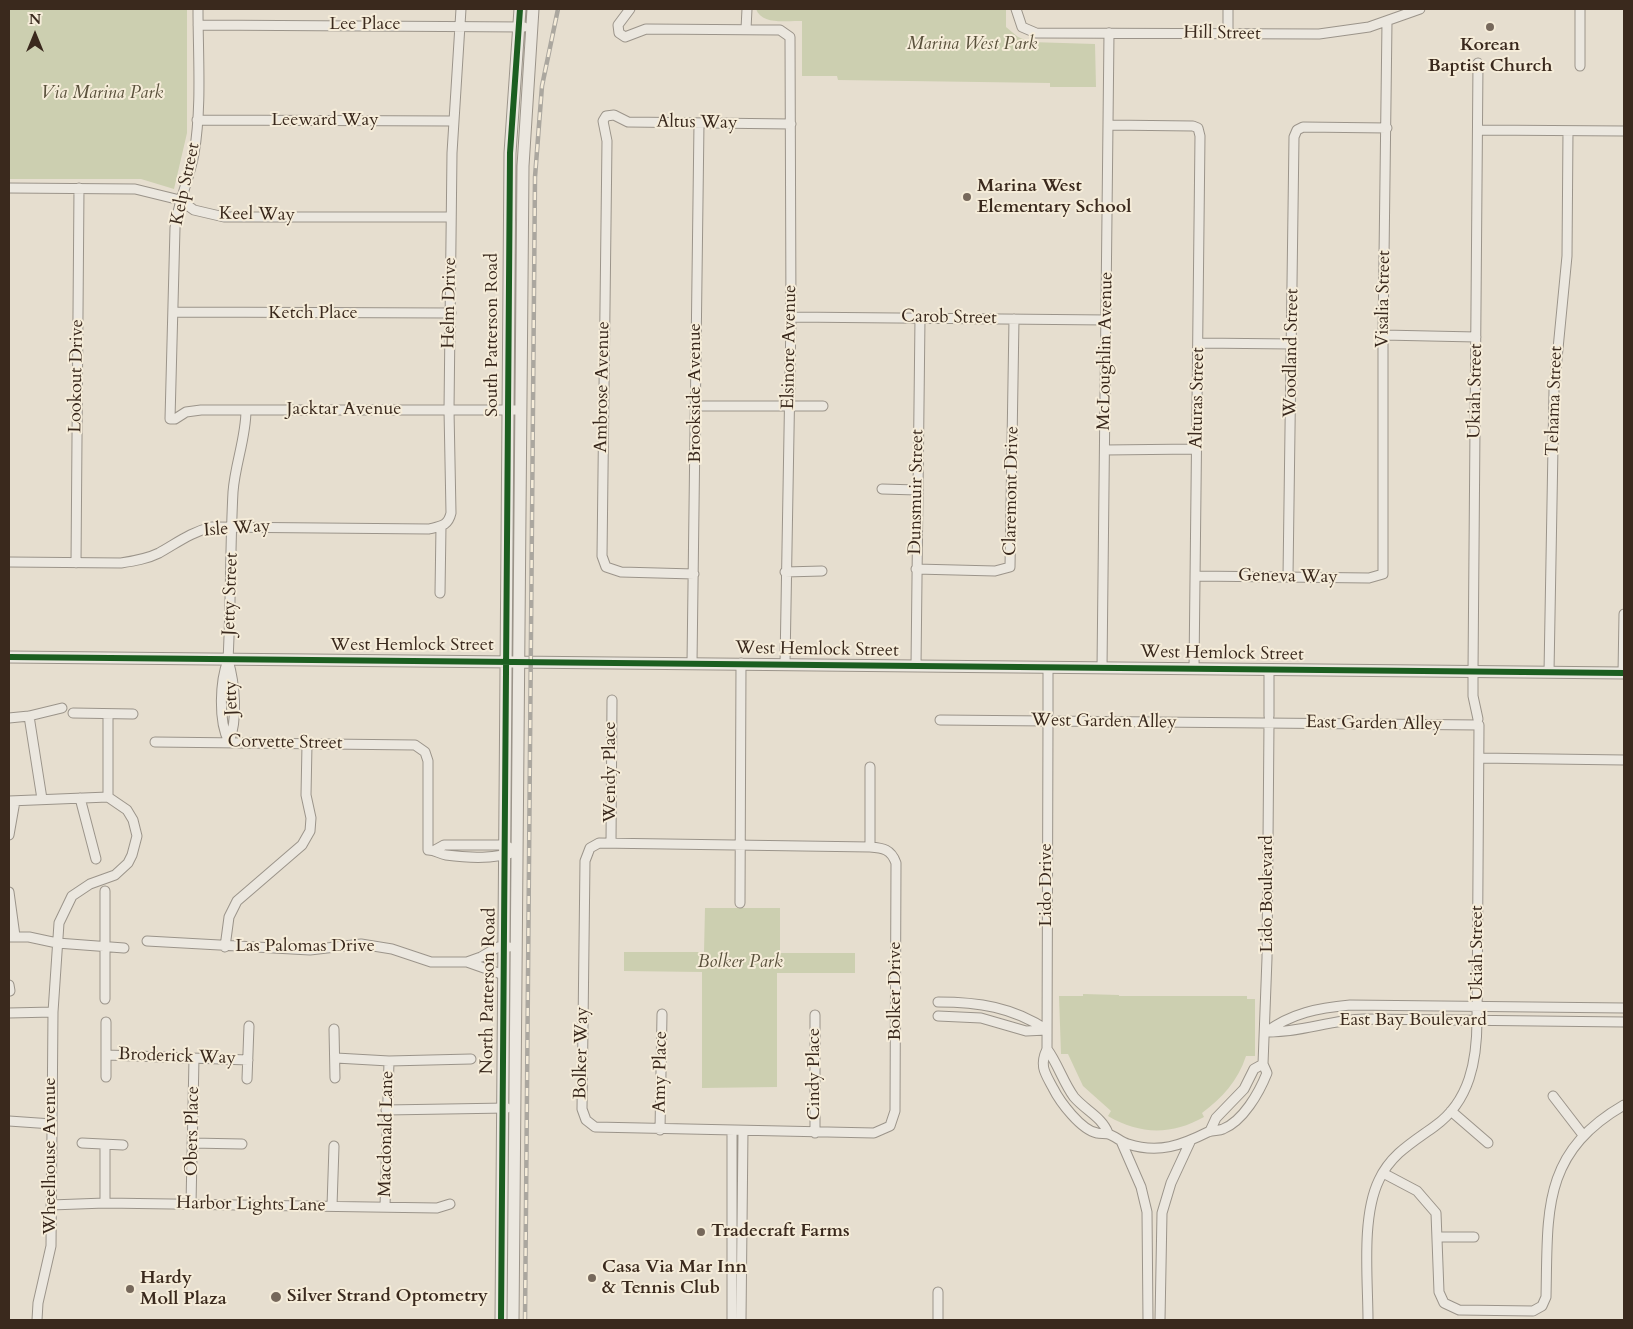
<!DOCTYPE html>
<html>
<head>
<meta charset="utf-8">
<style>
  body { margin:0 }
  #map { position:relative; width:1633px; height:1329px; overflow:hidden; background:#e6decf; font-family:Cardo,serif }
  canvas { display:block }
  .frame { position:absolute; inset:0; border:10px solid #3a291d; pointer-events:none }
  .north { position:absolute; left:10px; top:10px; width:50px; height:50px; -webkit-text-stroke:4px #f5ecd9; paint-order:stroke; rotate:0deg; font-size:14px; font-weight:700; line-height:20px; text-align:center; color:#3a291d }
  .north::after { content:''; display:block; margin:auto; width:18px; height:22px; background:#3a291d; clip-path:polygon(50% 0,100% 100%,50% 72%,0 100%) }
</style>
</head>
<body>
<div id="map">
<canvas width="1633" height="1329"></canvas>
<div class="frame"></div>
<div class="north">N</div>
</div>
<script>
const g = document.querySelector('canvas').getContext('2d');
g.lineJoin = 'round';
function fillPath(path, color) { g.fillStyle = color; g.fill(path, 'evenodd'); }
function trace(path, color, width, dash) { g.strokeStyle = color; g.lineWidth = width; g.lineCap = dash ? 'butt' : 'round'; g.setLineDash(dash || []); g.stroke(path); }
function label(font, color, halo, rows, align = 'center') {
  g.font = font + ' Cardo,serif'; g.lineWidth = 4; g.setLineDash([]); g.textBaseline = 'middle'; g.strokeStyle = halo; g.fillStyle = color; for (const [text, x, y, turn = 0] of rows) {
    g.save(); g.translate(x, y); g.rotate((+turn || 0) * Math.PI / 180); g.textAlign = isNaN(turn) ? turn : align; if (halo) g.strokeText(text, 0, 0); g.fillText(text, 0, 0); g.restore();
  }
}
fillPath(new Path2D(`
  M9,9H187V133L174,189L141,179H9Z
  M756,9H1006V27L1018,37L1030,42L1095,44L1096,87H1050V83L838,80L837,76H802V21C788,20 762,26 756,9Z
  M705,908H780V953H855V973H777V1087L702,1088V972L624,971V952H704Z
  M1083,994L1119,995V996H1247V999H1255V1056H1246C1238,1081 1222,1098 1202,1113L1204,1117C1172,1135 1140,1135 1108,1116L1111,1111L1083,1086L1068,1054H1061L1059,996H1083Z`), '#cccfb0');
const minor = new Path2D(`
  M198,9C198,56 202,107 194,154C189,180 178,202 175,228L170,419H175L186,412L201,410H521
  M630,9L618,25L619,33L625,37L646,29L780,30L790,37L791,317L785,664
  M1016,9L1022,27L1036,33L1319,34L1369,27L1420,9
  M1580,9V66
  M198,25L524,27
  M746,29L747,9
  M1228,34V9
  M197,120L453,121
  M1108,125L1193,126L1198,128L1200,136L1194,669
  M1478,130L1624,131
  M9,188L135,189L180,200L194,210L224,217H451
  M174,312L451,313
  M791,317L1107,320
  M1383,335L1476,337
  M1199,343L1292,344
  M696,406H823
  M1105,450L1196,449
  M882,489L917,490
  M9,562L121,563C134,561 147,559 159,553C177,543 191,532 212,527L429,529C441,526 448,526 451,513L449,410L452,153L461,9
  M76,563L79,188
  M916,569L995,571L1010,567L1014,319
  M785,572L822,571
  M694,574L621,572L606,567L602,556L607,141L603,121L606,116L614,115L628,122L791,124
  M1195,576L1369,578L1383,574V335L1387,22
  M1288,576L1294,137L1297,130L1303,127L1387,128
  M440,593L441,526
  M228,660C220,681 218,721 229,742
  M692,663L699,123
  M916,666L920,318
  M1102,668L1109,33
  M1549,672L1554,390L1567,256L1568,131
  M1623,673L1624,614
  M73,713L133,714
  M1048,713V668
  M108,715V797
  M29,716L42,799
  M1269,716V670
  M9,718L29,716L62,708
  M1478,719L1473,696V672L1478,63
  M940,720L1479,725L1477,1020C1477,1060 1470,1101 1435,1126C1413,1142 1391,1154 1379,1180C1361,1217 1368,1280 1368,1320
  M1048,721L1047,1049C1039,1066 1045,1073 1053,1088C1060,1102 1081,1130 1097,1133C1100,1134 1105,1133 1108,1134C1115,1136 1121,1142 1128,1144C1159,1154 1182,1145 1208,1132C1213,1130 1219,1131 1223,1129C1243,1121 1259,1093 1267,1073L1263,1064L1267,958L1269,723
  M155,742L415,745L425,752L428,761V850C436,850 439,854 446,855C468,858 498,859 517,851
  M229,742C238,719 235,684 228,660C231,604 230,548 233,492C235,464 246,438 246,410
  M1479,758L1624,760
  M870,767V847
  M80,798L96,859
  M9,801L108,797L127,810L133,820L137,836L132,855L128,863L115,875L90,884L72,896L59,923L53,1012L51,1246L38,1303L37,1320
  M9,835L15,801
  M599,843L870,847C883,848 891,849 896,863L895,1111L890,1126L874,1133L595,1127L586,1120L582,1109L585,861L590,848Z
  M611,843L612,700
  M435,850L444,845H505L511,848
  M9,892L15,936
  M740,903L741,663
  M9,937H29L57,943L124,948
  M147,941L310,950L361,944L392,949L431,962H467L481,957L498,947H509
  M225,947L229,917L237,901L302,845L310,831L311,818L306,795L307,745
  M467,962L504,975
  M9,985L10,991
  M105,999V891
  M938,1002C978,1002 1013,1007 1047,1030
  M9,1013L53,1012
  M815,1015V1133
  M938,1016L981,1018L1026,1031L1047,1030
  M334,1029L335,1078
  M1266,1032C1292,1013 1318,1008 1350,1005L1624,1008
  M1266,1032C1299,1033 1330,1020 1364,1019L1624,1022
  M1047,1049C1058,1064 1063,1082 1074,1097C1085,1110 1102,1117 1108,1133
  M107,1055L248,1060
  M336,1058L389,1061L471,1059
  M106,1077V1022
  M247,1079L249,1026
  M1553,1096L1583,1135
  M386,1110L507,1108
  M1451,1111L1488,1143
  M9,1121L52,1124
  M660,1130L662,1014
  M1210,1131L1216,1118L1244,1089L1254,1069L1263,1064
  M1121,1141L1141,1187L1147,1212L1148,1320
  M82,1143L123,1145
  M192,1143L242,1144
  M1383,1173L1417,1191L1436,1213L1439,1292L1444,1303L1459,1310L1533,1311L1542,1306L1546,1297C1548,1212 1541,1153 1624,1105
  M105,1203V1145
  M191,1204L194,1058
  M51,1205L105,1203L437,1208L450,1204
  M332,1206L334,1146
  M385,1207L389,1061
  M1439,1237H1474
  M938,1292V1320
  M732,1320V1131
  M741,1320L743,1131
  M1160,1320L1162,1213L1171,1183L1190,1142`);
const tertiary = new Path2D(`
  M9,657L1624,673
  M501,1320L510,153L520,9
  M513,1320L523,166L533,9`);
trace(minor, '#9b948a', 11);
trace(tertiary, '#9b948a', 13);
trace(minor, '#ebe7df', 9);
trace(tertiary, '#ebe7df', 11);
const rail = new Path2D(`
  M525,1320L535,177L542,86L558,9`);
trace(rail, '#aba79f', 4.5);
trace(rail, '#f5ecd9', 2.5, [8]);
trace(new Path2D(`
  M9,657L1624,673
  M501,1320L510,153L520,9`), '#1b5e20', 6);
for (const [x, y, r, color] of [
  [1490,27,5,"#76685b"],
  [967,197,5,"#76685b"],
  [701,1232,5,"#76685b"],
  [592,1278,5,"#76685b"],
  [130,1289,5,"#76685b"],
  [276,1297,6,"#76685b"]
]) { const dot = new Path2D(); dot.arc(x, y, r, 0, 2 * Math.PI); g.fillStyle = color; g.fill(dot); trace(dot, '#f5ecd9', 2); }
label('18px', '#3a291d', '#f5ecd9', [
  ["Lee Place",365,25],
  ["Hill Street",1222,34,1],
  ["Leeward Way",325,121],
  ["Altus Way",697,123,1],
  ["Kelp Street",186,184,-78],
  ["Keel Way",257,215,1],
  ["Visalia Street",1384,299,-89],
  ["Helm Drive",450,303,-89],
  ["Ketch Place",313,314],
  ["Carob Street",949,318,1],
  ["South Patterson Road",493,335,-90],
  ["Elsinore Avenue",790,347,-89],
  ["McLoughlin Avenue",1106,351,-89],
  ["Woodland Street",1292,353,-89],
  ["Lookout Drive",77,376,-89],
  ["Ambrose Avenue",603,387,-89],
  ["Ukiah Street",1476,391,-89],
  ["Brookside Avenue",696,393,-90],
  ["Alturas Street",1198,398,-89],
  ["Tehama Street",1555,401,-88],
  ["Jacktar Avenue",344,410],
  ["Claremont Drive",1012,491,-89],
  ["Dunsmuir Street",917,492,-89],
  ["Isle Way",237,529,-4],
  ["Geneva Way",1288,577,1],
  ["Jetty Street",231,594,-88],
  ["West Hemlock Street",412,646],
  ["West Hemlock Street",817,650,1],
  ["West Hemlock Street",1222,654,1],
  ["Jetty",232,698,-92],
  ["West Garden Alley",1104,722,1],
  ["East Garden Alley",1374,724,1],
  ["Corvette Street",285,743,1],
  ["Wendy Place",611,772,-90],
  ["Lido Drive",1047,885,-90],
  ["Lido Boulevard",1268,894,-90],
  ["Las Palomas Drive",305,947],
  ["Ukiah Street",1478,953,-90],
  ["North Patterson Road",489,991,-89],
  ["Bolker Drive",896,991,-90],
  ["East Bay Boulevard",1413,1021],
  ["Bolker Way",582,1053,-89],
  ["Broderick Way",177,1057,2],
  ["Amy Place",661,1072,-89],
  ["Cindy Place",815,1074,-90],
  ["Obers Place",193,1131,-89],
  ["Macdonald Lane",387,1134,-89],
  ["Wheelhouse Avenue",51,1156,-90],
  ["Harbor Lights Lane",251,1205,1]
]);
label('italic 18px', '#59503b', '#f5ecd9', [
  ["Marina West Park",972,45],
  ["Via Marina Park",102,94],
  ["Bolker Park",740,963]
]);
label('bold 18px', '#3a291d', '#f5ecd9', [
  ["Korean",1490,46,"center"],
  ["Baptist Church",1490,67,"center"],
  ["Marina West",977,187],
  ["Elementary School",977,208],
  ["Tradecraft Farms",711,1232],
  ["Casa Via Mar Inn",602,1268],
  ["& Tennis Club",602,1289],
  ["Hardy",140,1279],
  ["Moll Plaza",140,1300],
  ["Silver Strand Optometry",287,1297]
], 'left');
</script>
</body>
</html>
